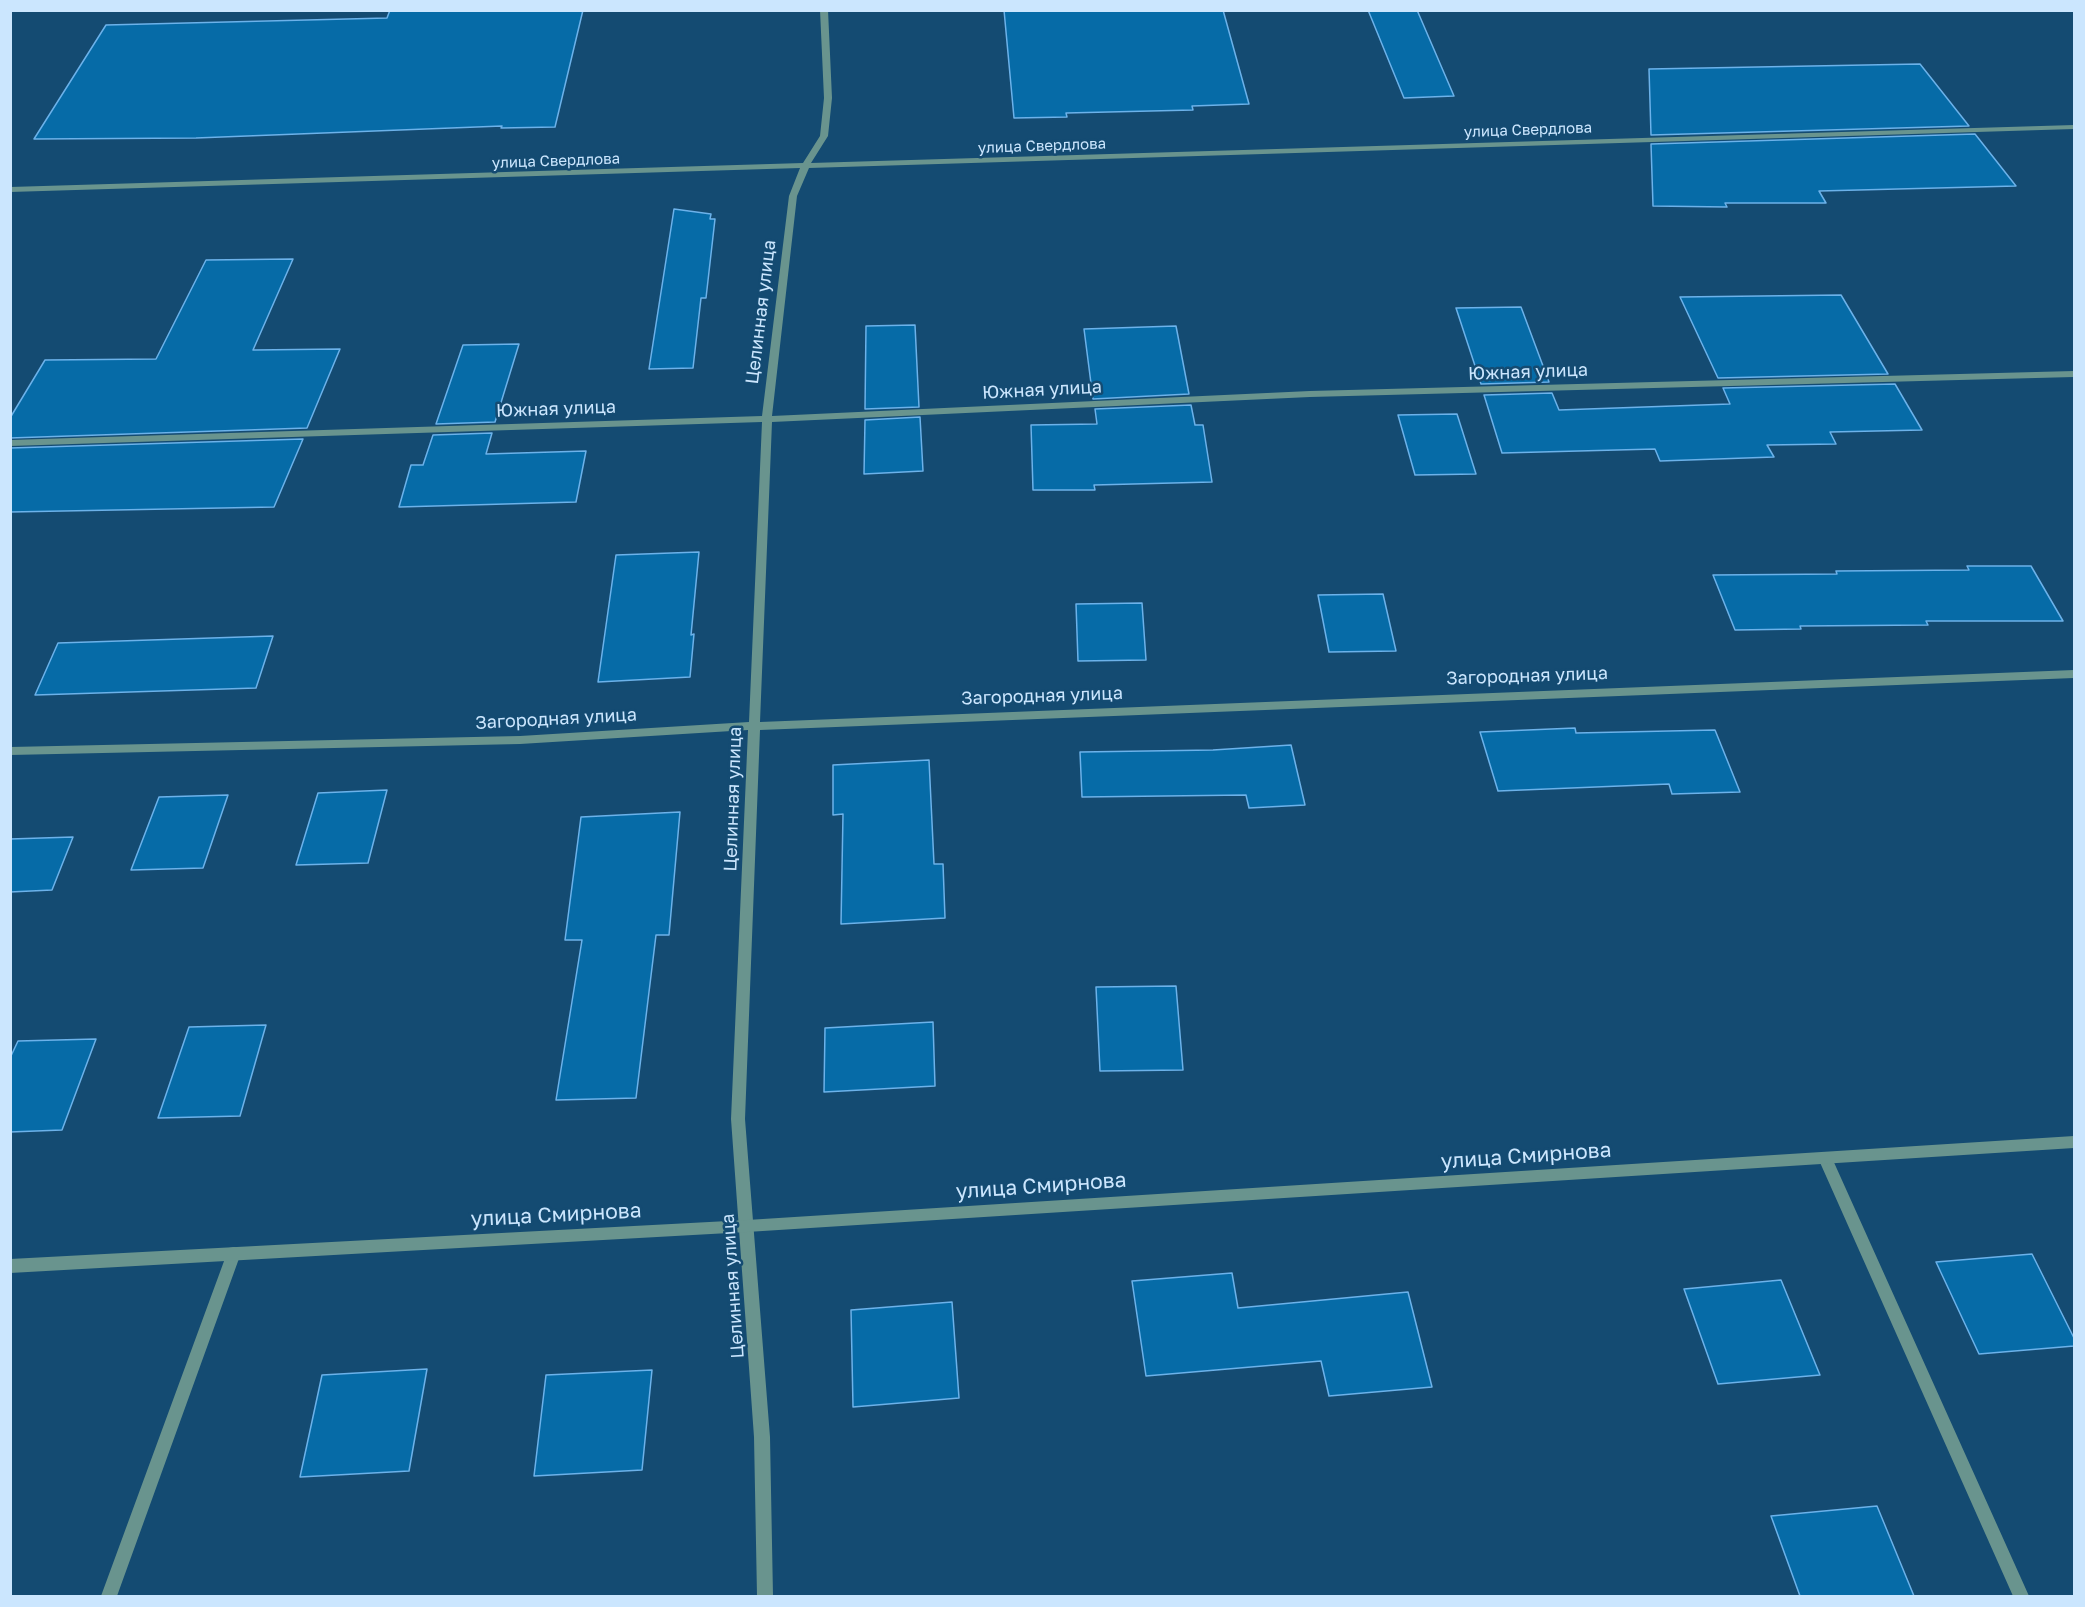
<!DOCTYPE html>
<html>
<head>
<meta charset="utf-8">
<style>
  body { margin:0 }
  #map { position:relative; width:2085px; height:1607px; overflow:hidden; background:#144b72; font-family:"Golos Text",sans-serif }
  canvas { display:block }
  .frame { position:absolute; inset:0; border:12px solid #cbe6fe; pointer-events:none }
</style>
</head>
<body>
<div id="map">
<canvas width="2085" height="1607"></canvas>
<div class="frame"></div>
</div>
<script>
const g = document.querySelector('canvas').getContext('2d');
g.lineJoin = 'round';
function fillPath(path, color) { g.fillStyle = color; g.fill(path, 'evenodd'); }
function trace(path, color, width, dash) { g.strokeStyle = color; g.lineWidth = width; g.lineCap = dash ? 'butt' : 'round'; g.setLineDash(dash || []); g.stroke(path); }
function label(font, color, halo, rows, align = 'center') {
  g.font = font + ' "Golos Text",sans-serif'; g.lineWidth = 5; g.setLineDash([]); g.textBaseline = 'middle'; g.strokeStyle = halo; g.fillStyle = color; for (const [text, x, y, turn = 0] of rows) {
    g.save(); g.translate(x, y); g.rotate((+turn || 0) * Math.PI / 180); g.textAlign = isNaN(turn) ? turn : align; if (halo) g.strokeText(text, 0, 0); g.fillText(text, 0, 0); g.restore();
  }
}
const building = new Path2D(`
  M390,10H583L555,127L501,128L502,126L196,138L34,139L106,25L387,18Z
  M1004,10H1223L1249,104L1192,106L1193,110L1066,113L1067,117L1014,118Z
  M1368,10H1417L1454,96L1404,98Z
  M1920,64L1969,126L1651,135L1649,69Z
  M1975,134L2016,186L1819,191L1826,203H1725L1727,207L1653,206L1651,144Z
  M674,209L711,214L710,219H715L706,298H701L693,368L649,369Z
  M293,259L253,350L340,349L307,428L10,438V418L45,360L156,359L206,260Z
  M1841,295L1888,374L1718,378L1680,297Z
  M1521,307L1549,382L1481,384L1456,308Z
  M915,325L919,407L865,409L866,326Z
  M1176,326L1189,394L1093,399L1084,329Z
  M519,344L495,422L436,424L463,345Z
  M1895,384L1922,430L1830,432L1836,444L1767,445L1774,457L1660,461L1655,449L1502,453L1484,395L1552,393L1559,410L1730,404L1723,388Z
  M1191,405L1195,425H1203L1212,482L1094,485L1095,490H1033L1031,425L1097,424L1095,409Z
  M1457,414L1476,474L1415,475L1398,415Z
  M920,417L923,471L864,474L865,420Z
  M492,433L486,454L586,451L576,502L399,507L411,465H423L433,435Z
  M303,439L274,507L10,512V448Z
  M699,552L691,635L694,634L690,677L598,682L616,555Z
  M1967,566H2031L2063,621H1926L1928,625L1800,626L1801,629L1735,630L1713,575L1837,574L1836,571L1969,570Z
  M1383,594L1396,651L1329,652L1318,595Z
  M1142,603L1146,660L1078,661L1076,604Z
  M273,636L256,688L35,695L58,643Z
  M1575,728L1576,733L1715,730L1740,792L1672,794L1669,784L1498,791L1480,732Z
  M1291,745L1305,805L1249,808L1246,795L1082,797L1080,752L1213,750Z
  M929,760L934,864H943L945,918L841,924L843,814L833,815V765Z
  M387,790L368,863L296,865L318,793Z
  M228,795L203,868L131,870L159,797Z
  M680,812L669,935H656L636,1098L556,1100L582,940H565L581,817Z
  M73,837L52,890L10,892V839Z
  M1176,986L1183,1070L1100,1071L1096,987Z
  M933,1022L935,1086L824,1092L825,1028Z
  M266,1025L240,1116L158,1118L189,1027Z
  M96,1039L62,1130L10,1132V1058L18,1041Z
  M2032,1254L2074,1338V1346L1979,1354L1936,1262Z
  M1232,1273L1238,1308L1408,1292L1432,1387L1329,1396L1321,1361L1146,1376L1132,1281Z
  M1781,1280L1820,1375L1718,1384L1684,1289Z
  M952,1302L959,1398L853,1407L851,1310Z
  M427,1369L409,1471L300,1477L322,1375Z
  M652,1370L642,1470L534,1476L546,1375Z
  M1877,1506L1914,1596H1800L1771,1516Z`);
fillPath(building, '#066ba7');
trace(building, '#6cb2ea', 1.5);
fillPath(new Path2D(`
  M820,10H828L832,98L828,136L811,163L2074,125V129L809,168L797,196L772,416L1310,391L2074,371V377L1310,397L772,422L760,722L2074,670V678L760,730L745,1119L770,1437L773,1596H757L754,1437L731,1119L748,730L520,744L10,755V747L520,736L749,722L762,422L10,446V440L762,416L789,196L800,168L10,192V187L803,163L820,136L824,98Z
  M1825,1152L1830,1154L1832,1158L2029,1596H2013L1818,1158L1820,1154Z
  M234,1247L239,1248L241,1253L117,1596H101L227,1253L229,1248Z`), '#69948e');
fillPath(new Path2D(`
  M2074,1136V1148L747,1232L10,1273V1259L747,1220Z`), '#69948e');
label('15px', '#cbe6fe', '#144b72', [
  ["улица Свердлова",1528,130,-2],
  ["улица Свердлова",1042,146,-2],
  ["улица Свердлова",556,161,-2]
]);
label('18px', '#cbe6fe', '#144b72', [
  ["Целинная улица",761,312,-83],
  ["Южная улица",1528,372,-2],
  ["Южная улица",1042,390,-3],
  ["Южная улица",556,409,-2],
  ["Загородная улица",1527,676,-2],
  ["Загородная улица",1042,696,-2],
  ["Загородная улица",556,719,-3],
  ["Целинная улица",733,799,-88],
  ["Целинная улица",733,1286,-94]
]);
label('21px', '#cbe6fe', '#144b72', [
  ["улица Смирнова",1526,1156,-4],
  ["улица Смирнова",1041,1186,-4],
  ["улица Смирнова",556,1215,-3]
]);
</script>
</body>
</html>
